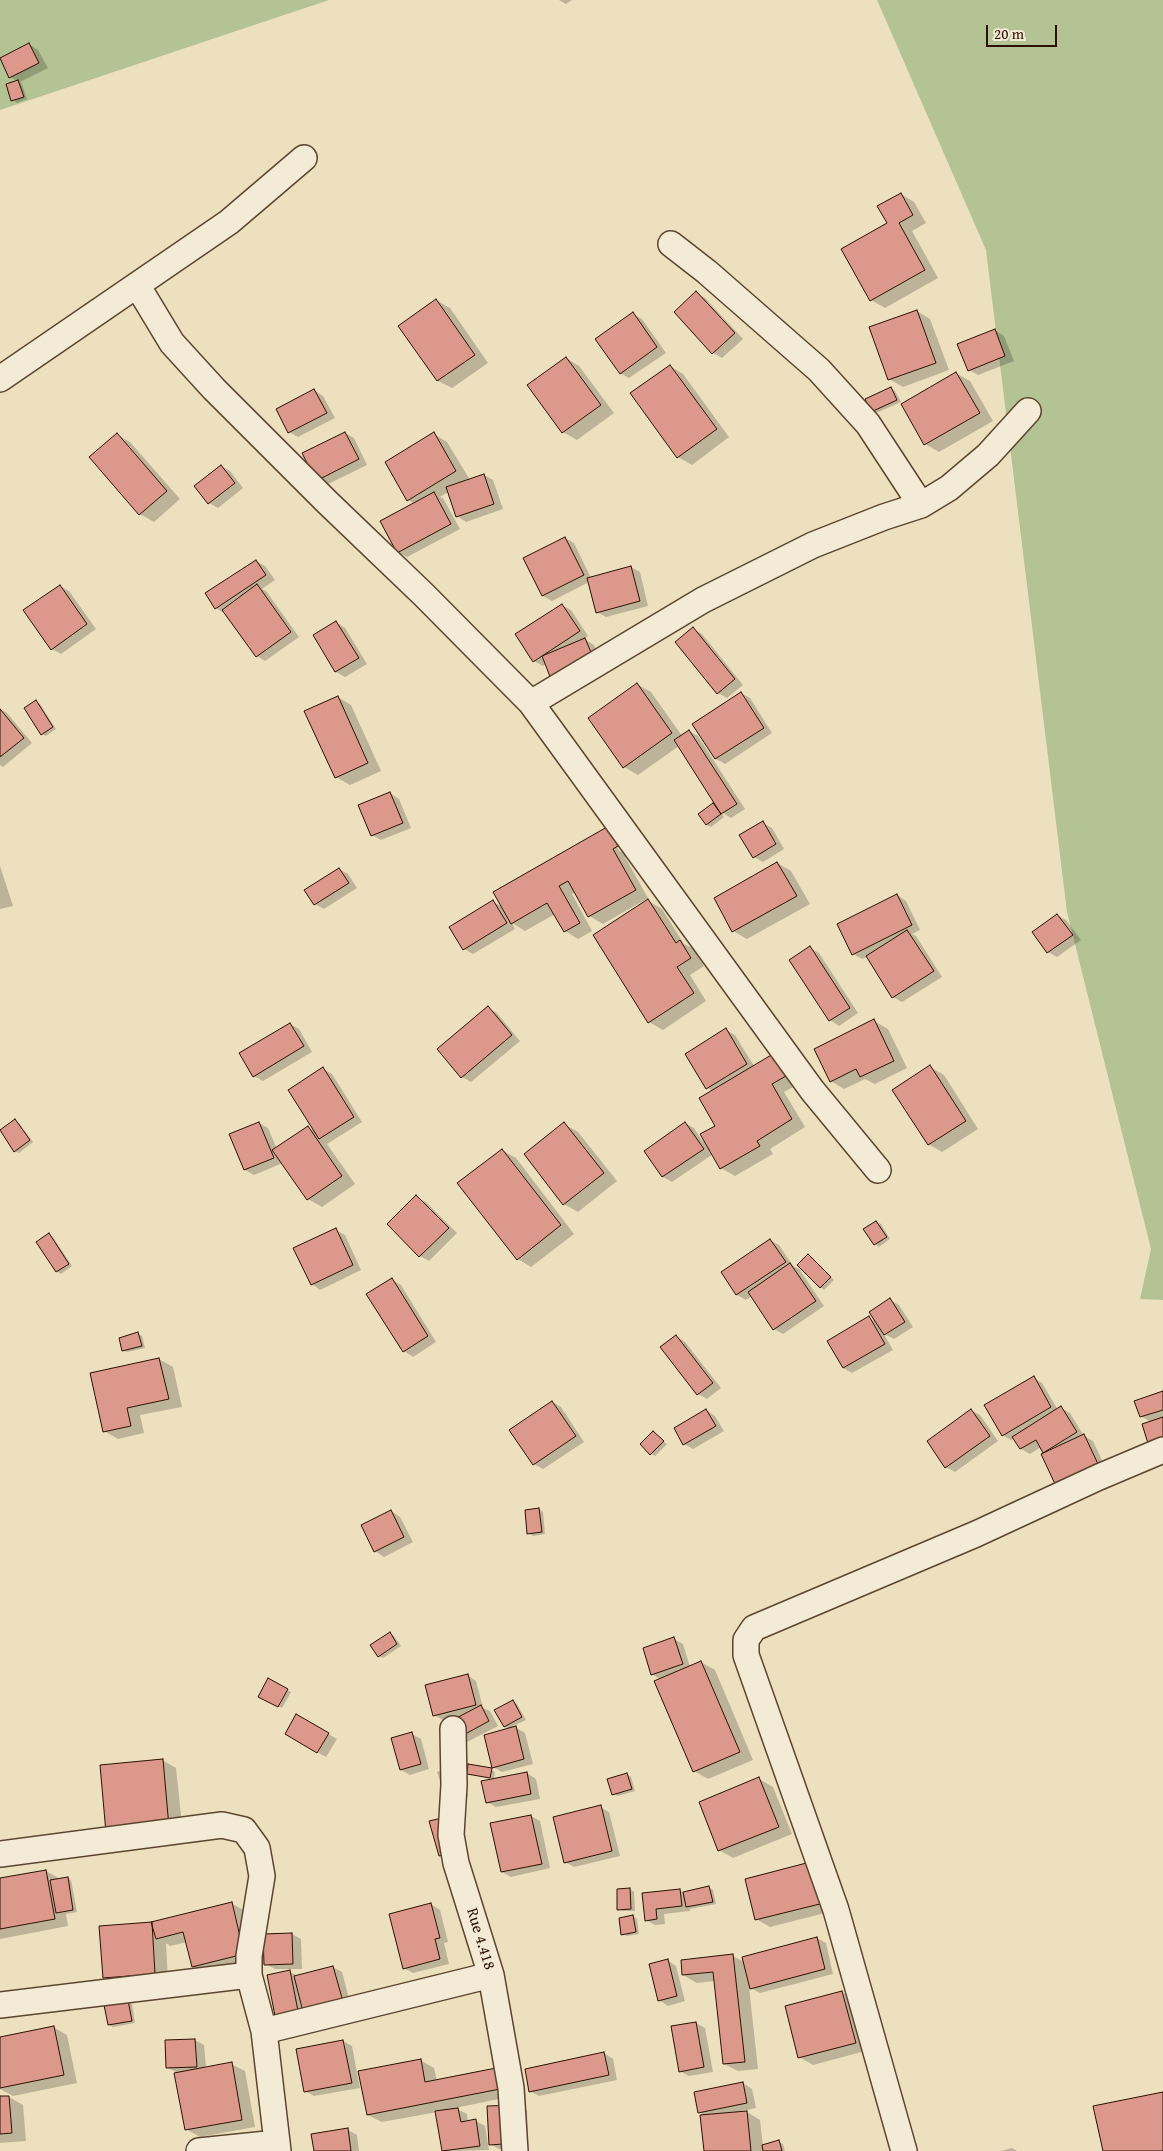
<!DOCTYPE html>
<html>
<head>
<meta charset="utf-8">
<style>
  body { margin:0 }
  #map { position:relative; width:1163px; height:2151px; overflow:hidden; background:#ede0be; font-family:"Gentium Book Plus",serif }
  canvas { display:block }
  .scale { position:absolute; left:986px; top:25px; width:71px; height:22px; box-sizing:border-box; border:2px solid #2b1101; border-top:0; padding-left:6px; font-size:15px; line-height:18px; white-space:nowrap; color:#2b1101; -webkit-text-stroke:4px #f3ebd5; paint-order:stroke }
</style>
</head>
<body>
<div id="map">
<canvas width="1163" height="2151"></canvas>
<div class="scale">20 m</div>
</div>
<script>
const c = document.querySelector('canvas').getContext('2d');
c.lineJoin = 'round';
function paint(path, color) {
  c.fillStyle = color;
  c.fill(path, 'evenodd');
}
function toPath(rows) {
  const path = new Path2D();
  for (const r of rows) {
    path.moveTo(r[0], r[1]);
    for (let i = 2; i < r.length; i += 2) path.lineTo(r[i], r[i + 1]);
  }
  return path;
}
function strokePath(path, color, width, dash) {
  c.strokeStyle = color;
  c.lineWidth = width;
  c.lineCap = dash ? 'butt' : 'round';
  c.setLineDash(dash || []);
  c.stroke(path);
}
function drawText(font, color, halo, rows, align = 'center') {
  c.font = font + ' "Gentium Book Plus",serif';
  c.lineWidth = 4.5;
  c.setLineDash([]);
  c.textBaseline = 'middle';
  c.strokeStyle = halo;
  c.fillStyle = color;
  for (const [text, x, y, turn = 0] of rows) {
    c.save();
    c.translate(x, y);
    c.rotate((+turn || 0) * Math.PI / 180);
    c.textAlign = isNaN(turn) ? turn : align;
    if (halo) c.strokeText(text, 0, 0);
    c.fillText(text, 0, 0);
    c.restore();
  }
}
const green = toPath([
  [0,0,329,0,0,110],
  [877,0,1163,0,1163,1300,1140,1299,1151,1249,1067,912,986,250]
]);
const shadow = toPath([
  [559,0,572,0,566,4],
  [29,44,38,50,48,68,20,82,22,84,27,99,17,103,13,100,18,81,10,77],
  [901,194,914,202,926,223,912,231,938,278,885,308,871,300,843,250,889,224],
  [696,293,705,298,743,339,722,358,713,353,676,312],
  [436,300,450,308,488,363,452,388,438,381,400,326],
  [917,311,930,319,949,370,903,387,889,379],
  [633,314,642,319,666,353,629,378,620,373],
  [995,330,1004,336,1014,361,978,375,969,370],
  [566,358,579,366,614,413,577,440,563,432,529,385],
  [670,366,683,374,729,437,692,465,678,457,632,394],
  [956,373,970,381,993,421,939,452,925,444],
  [891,388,895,391,901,402,876,413,872,411],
  [314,390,323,396,335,418,298,437,289,432],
  [345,433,354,438,367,465,326,485,317,480],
  [434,434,447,442,470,480,484,475,493,480,503,509,466,522,457,516,448,492,440,497,443,498,460,529,407,557,398,552,415,504,408,500],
  [117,435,130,442,180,499,154,522,140,514],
  [221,466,230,471,243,488,218,508,209,503],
  [565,538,574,543,591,578,631,567,640,572,648,606,606,617,597,612,589,582,552,601,543,596,525,558],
  [256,561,265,566,275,580,262,589,266,591,299,637,265,661,257,656,224,613,216,608],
  [60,586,69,591,96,629,61,654,52,649],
  [562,605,571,610,588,636,584,639,594,645,606,674,564,692,546,664,543,666,534,661],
  [336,622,345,628,367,664,345,677,336,672,315,635],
  [693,629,702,634,743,685,727,698,718,693],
  [637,684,651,692,682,736,689,731,698,736,745,809,731,818,721,812,724,817,711,827,707,825,700,814,713,805,719,808,679,746,638,775,624,767],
  [741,693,750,698,772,733,725,764,716,759,694,724],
  [338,697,351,705,381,771,350,785,336,777],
  [36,702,40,704,56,729,46,736,42,734],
  [0,709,7,713,32,743,3,767,0,765],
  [390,793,399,799,411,828,381,840,372,835],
  [763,823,772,828,784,849,763,862,754,857],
  [607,829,630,854,625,857,648,898,603,924,589,916,576,892,572,894,592,931,578,939,565,931,555,914,525,931,512,923,515,929,473,954,464,949,493,902,503,907],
  [612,839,615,839,622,851,620,852],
  [777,863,791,871,810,904,747,939,733,931],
  [0,866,13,906,0,909],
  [339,869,348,874,357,888,324,909,315,904],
  [897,895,906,901,920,930,912,934,916,936,942,977,902,1002,893,997,868,957,862,959,853,954],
  [647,900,662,909,684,944,694,949,704,966,690,975,706,1001,663,1030,649,1022],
  [1057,915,1066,920,1081,940,1057,957,1048,952],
  [810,948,819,953,858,1013,839,1026,830,1020,791,961],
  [488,1008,497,1013,520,1041,471,1082,462,1077,439,1049],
  [874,1021,888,1029,907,1068,875,1084,865,1079,844,1089,831,1081],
  [290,1024,299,1029,312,1052,263,1081,254,1076],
  [726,1030,735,1035,754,1066,773,1055,799,1084,784,1092,805,1127,770,1149,773,1154,735,1176,721,1168,713,1154,672,1182,663,1177,646,1151,685,1123,694,1128,703,1142,716,1126,713,1091,707,1088],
  [930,1067,944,1075,978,1129,942,1152,928,1144],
  [323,1069,332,1074,362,1122,327,1144,355,1184,322,1207,308,1199,283,1163,254,1175,245,1170,231,1135,259,1123,268,1128,277,1149,308,1127,317,1133],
  [15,1121,19,1123,33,1142,19,1153,15,1151,1,1131],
  [564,1124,578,1132,617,1181,578,1212,564,1204],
  [502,1150,516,1158,574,1234,531,1267,518,1259],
  [417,1197,426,1202,457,1233,429,1261,420,1256],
  [877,1222,881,1224,890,1239,879,1247,875,1244],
  [336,1230,345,1235,361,1270,320,1290,312,1284],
  [49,1235,53,1237,72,1266,61,1274,56,1271],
  [770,1240,779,1245,793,1266,799,1269,824,1306,783,1334,774,1329,752,1296,746,1300,737,1295,723,1272],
  [812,1258,834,1280,824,1290,820,1287],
  [392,1280,401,1285,436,1342,413,1357,404,1351,368,1295],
  [890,1300,899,1305,913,1327,894,1339,884,1334,893,1350,852,1373,843,1368,869,1318,878,1323],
  [138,1334,142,1336,145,1348,127,1352,123,1350],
  [676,1336,685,1342,721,1388,707,1399,698,1394],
  [159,1359,173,1367,182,1407,140,1415,144,1433,118,1439,104,1431],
  [1034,1378,1042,1383,1058,1410,1061,1408,1070,1413,1084,1436,1093,1441,1113,1484,1045,1454,1041,1447,1030,1454,1021,1449,1015,1438,1011,1440,1002,1435],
  [1163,1393,1163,1454,1151,1422,1141,1416],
  [552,1402,561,1407,584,1442,543,1469,534,1464,511,1430],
  [706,1410,715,1416,724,1431,693,1449,684,1444],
  [971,1410,980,1415,998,1441,955,1472,946,1467],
  [653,1432,667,1444,655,1456,651,1454],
  [539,1509,543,1512,545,1534,533,1536,529,1533],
  [391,1511,400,1517,413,1542,384,1557,375,1551,362,1526],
  [390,1633,394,1636,401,1646,383,1658,379,1656],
  [674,1639,683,1644,690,1667,701,1662,715,1670,753,1760,708,1779,694,1771,661,1680,652,1674],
  [467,1675,476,1681,483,1708,490,1711,498,1726,467,1742,458,1737,460,1716,443,1720,434,1715],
  [269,1680,291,1692,282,1708,260,1696],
  [513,1701,517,1704,526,1720,513,1726,525,1733,533,1764,502,1772,493,1767,510,1729,505,1727,496,1711],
  [297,1716,337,1739,326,1757,286,1734],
  [412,1734,421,1739,429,1769,410,1775,401,1770],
  [162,1760,176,1768,183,1834,121,1840],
  [455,1766,459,1769,468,1796,451,1802,447,1800,437,1772],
  [491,1769,495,1772,494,1779,468,1774],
  [527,1773,536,1779,540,1799,496,1807,487,1802],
  [627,1774,631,1777,635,1791,618,1796,614,1794],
  [759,1779,773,1787,792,1834,733,1858,719,1850],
  [600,1807,609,1812,620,1856,574,1867,565,1862],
  [531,1816,540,1821,550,1868,511,1877,502,1872],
  [46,1871,60,1879,67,1878,71,1880,77,1912,66,1914,68,1926,0,1939,0,1880],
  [746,1880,841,1909,770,1927,756,1919],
  [709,1887,713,1890,716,1904,690,1909,690,1911,664,1914,665,1924,655,1925,646,1920,644,1894,680,1890,684,1893],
  [630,1889,634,1892,635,1911,623,1911,619,1909],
  [231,1903,245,1911,258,1962,207,1974,193,1966,187,1942,170,1946,166,1943,168,1981,118,1985,104,1977,152,1923],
  [431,1904,440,1910,448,1942,444,1943,449,1964,413,1973,404,1968],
  [633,1916,637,1919,639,1934,627,1936,623,1934],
  [292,1934,301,1939,302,1969,275,1969,266,1964],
  [817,1938,826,1943,833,1974,760,1993,749,1987,758,2069,738,2071,724,2064,715,1981,697,1983,683,1975,733,1956,744,1962],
  [667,1960,676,1966,685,2001,668,2006,659,2000],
  [333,1967,342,1972,352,2010,286,2025,290,1972,298,1976],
  [842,1992,856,2000,869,2050,813,2065,799,2057],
  [128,2002,132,2004,135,2023,113,2027,109,2025],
  [696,2023,705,2028,713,2072,689,2076,680,2071],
  [53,2027,67,2035,77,2083,13,2096,0,2089,0,2038],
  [195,2040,204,2045,206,2068,231,2064,245,2071,255,2127,200,2137,186,2129,178,2073,168,2068,167,2041],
  [343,2041,352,2046,360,2088,314,2096,305,2091],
  [604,2053,613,2059,617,2080,539,2096,530,2091],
  [420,2060,434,2068,437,2081,496,2069,513,2096,455,2108,467,2114,468,2122,476,2121,485,2126,489,2150,443,2151,437,2112,382,2122,368,2115],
  [743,2083,752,2089,756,2108,737,2112,737,2113,747,2112,760,2120,763,2146,779,2142,783,2144,785,2151,705,2151,706,2116,699,2112],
  [9,2097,23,2105,26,2141,0,2143,0,2098],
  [518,2106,527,2111,528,2148,499,2149,490,2144],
  [497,2143,526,2144,497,2145],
  [348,2130,357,2135,359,2151,315,2151],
  [1012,2148,1017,2151,1001,2151]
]);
const building = toPath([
  [29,43,39,63,9,78,0,58,29,43],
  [18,80,24,97,11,101,6,84,18,80],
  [901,193,913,215,899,223,925,270,870,301,841,249,887,223,877,206,901,193],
  [696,291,735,333,712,354,674,312,696,291],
  [436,299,475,355,437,381,398,326,436,299],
  [917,310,936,363,888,380,869,327,917,310],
  [633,312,657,347,620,374,595,339,633,312],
  [995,329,1005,356,968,371,957,344,995,329],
  [566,357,601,405,562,433,527,385,566,357],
  [670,365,717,429,677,458,630,393,670,365],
  [956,372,980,413,924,445,901,404,956,372],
  [891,387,897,400,871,412,865,399,891,387],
  [314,389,327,413,288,433,276,409,314,389],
  [345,432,359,459,316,481,302,453,345,432],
  [434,432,456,471,407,501,385,462,434,432],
  [117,433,167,491,139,515,89,457,117,433],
  [221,465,235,483,208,504,194,486,221,465],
  [484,474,494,504,456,517,446,487,484,474],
  [434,492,451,524,397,553,380,521,434,492],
  [565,537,584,575,542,596,523,558,565,537],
  [256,560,266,575,215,609,205,593,256,560],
  [631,566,640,601,596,613,587,578,631,566],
  [257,584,291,632,256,657,222,610,257,584],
  [60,585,87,624,51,650,23,610,60,585],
  [562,604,580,631,533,662,515,634,562,604],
  [336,621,359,658,335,672,313,635,336,621],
  [693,627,735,679,717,694,675,642,693,627],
  [585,638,598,669,554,687,542,656,585,638],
  [637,683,672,733,623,768,588,718,637,683],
  [741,692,764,728,715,759,692,724,741,692],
  [338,696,368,763,335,778,304,711,338,696],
  [36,700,53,727,41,735,24,708,36,700],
  [0,709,24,738,0,757,0,709],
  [689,730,737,804,721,814,674,740,689,730],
  [390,792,403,823,371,836,358,805,390,792],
  [713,803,721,814,706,825,698,814,713,803],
  [763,821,776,844,753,858,739,835,763,821],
  [607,827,618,846,613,849,636,890,588,917,568,881,559,886,580,923,564,932,547,903,511,924,493,892,607,827],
  [777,862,797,896,732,932,714,898,777,862],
  [339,868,349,883,314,905,304,890,339,868],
  [897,894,912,925,852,955,837,924,897,894],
  [648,899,676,943,680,940,691,958,677,967,694,993,648,1023,593,935,648,899],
  [493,900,507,923,463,950,449,927,493,900],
  [1057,914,1073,935,1047,953,1032,932,1057,914],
  [907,930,934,971,892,998,866,956,907,930],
  [810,946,850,1008,829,1021,789,960,810,946],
  [488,1006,512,1035,461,1078,437,1049,488,1006],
  [874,1019,894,1061,860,1077,856,1069,830,1082,814,1049,874,1019],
  [290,1023,304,1046,253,1077,239,1053,290,1023],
  [726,1028,747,1064,706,1089,685,1054,726,1028],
  [773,1054,786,1076,772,1084,792,1119,757,1141,760,1146,720,1169,700,1134,715,1126,699,1098,773,1054],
  [930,1065,966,1121,928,1145,892,1090,930,1065],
  [323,1067,354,1117,319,1139,288,1090,323,1067],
  [15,1119,30,1140,14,1152,0,1130,15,1119],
  [259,1122,274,1158,244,1170,229,1134,259,1122],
  [564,1122,604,1173,563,1205,524,1154,564,1122],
  [685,1122,704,1149,662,1177,644,1151,685,1122],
  [308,1126,342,1176,307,1200,272,1150,308,1126],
  [502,1149,561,1225,517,1260,457,1183,502,1149],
  [416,1195,449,1228,419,1257,387,1224,416,1195],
  [876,1221,887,1237,874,1245,863,1229,876,1221],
  [336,1228,353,1265,311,1285,293,1248,336,1228],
  [49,1233,69,1264,56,1272,36,1242,49,1233],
  [770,1239,786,1262,736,1295,721,1272,770,1239],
  [808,1254,831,1277,820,1288,797,1265,808,1254],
  [790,1263,816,1301,773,1330,748,1292,790,1263],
  [392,1278,428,1336,403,1352,366,1294,392,1278],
  [890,1298,905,1322,884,1335,869,1312,890,1298],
  [869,1316,885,1344,843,1368,827,1341,869,1316],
  [138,1332,142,1346,122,1351,119,1338,138,1332],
  [676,1335,713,1383,697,1395,660,1347,676,1335],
  [159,1358,169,1399,127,1408,131,1426,103,1432,90,1373,159,1358],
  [1034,1376,1051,1407,1002,1436,984,1405,1034,1376],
  [1163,1391,1163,1410,1140,1417,1134,1401,1163,1391],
  [552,1401,576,1436,533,1465,509,1430,552,1401],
  [1061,1406,1077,1432,1043,1453,1036,1440,1020,1449,1012,1437,1061,1406],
  [706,1409,716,1426,683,1445,674,1428,706,1409],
  [971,1409,990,1436,945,1468,927,1441,971,1409],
  [1163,1417,1163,1446,1150,1450,1142,1424,1163,1417],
  [653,1431,664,1441,650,1455,640,1444,653,1431],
  [1084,1434,1105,1479,1055,1484,1041,1454,1084,1434],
  [539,1508,542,1532,527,1534,525,1510,539,1508],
  [391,1510,404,1537,374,1552,361,1525,391,1510],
  [390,1632,397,1644,378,1657,370,1645,390,1632],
  [674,1637,683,1664,651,1675,643,1648,674,1637],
  [701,1661,740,1752,693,1772,654,1681,701,1661],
  [468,1674,476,1705,433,1716,425,1685,468,1674],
  [268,1678,288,1689,278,1707,258,1697,268,1678],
  [513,1700,522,1717,504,1727,494,1710,513,1700],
  [481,1705,489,1721,458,1738,449,1722,481,1705],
  [296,1714,329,1733,317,1753,285,1734,296,1714],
  [516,1726,524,1759,492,1768,484,1735,516,1726],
  [412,1732,421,1764,400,1770,391,1738,412,1732],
  [163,1759,169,1827,106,1833,100,1765,163,1759],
  [468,1764,492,1768,490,1778,467,1774,468,1764],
  [527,1772,531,1794,486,1803,481,1781,527,1772],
  [627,1773,632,1789,612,1795,607,1779,627,1773],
  [759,1777,779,1827,718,1851,699,1802,759,1777],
  [601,1805,612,1851,564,1863,553,1817,601,1805],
  [531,1815,542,1864,501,1872,490,1823,531,1815],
  [442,1818,452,1853,439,1856,429,1821,442,1818],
  [818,1860,828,1902,755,1920,745,1879,818,1860],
  [46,1870,55,1919,0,1929,0,1878,46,1870],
  [68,1877,73,1910,56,1913,50,1880,68,1877],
  [709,1886,713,1902,686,1907,683,1892,709,1886],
  [630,1888,631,1909,617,1910,617,1889,630,1888],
  [680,1889,682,1906,656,1909,657,1919,645,1921,642,1893,680,1889],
  [232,1902,244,1954,192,1967,183,1932,156,1939,151,1922,232,1902],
  [431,1903,440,1938,435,1939,440,1959,403,1969,389,1914,431,1903],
  [633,1915,636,1932,621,1935,619,1918,633,1915],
  [152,1922,155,1974,103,1978,99,1926,152,1922],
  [292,1933,293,1964,264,1965,263,1934,292,1933],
  [817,1937,825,1969,750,1989,742,1957,817,1937],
  [733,1954,745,2062,723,2064,713,1972,682,1975,681,1960,733,1954],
  [668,1959,677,1996,658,2001,649,1964,668,1959],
  [333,1966,344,2005,304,2016,294,1976,333,1966],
  [290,1970,299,2016,276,2021,267,1975,290,1970],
  [842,1991,856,2043,798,2058,785,2006,842,1991],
  [128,2000,132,2021,108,2025,104,2005,128,2000],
  [696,2022,704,2067,679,2072,671,2026,696,2022],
  [54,2026,64,2075,0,2088,0,2037,54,2026],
  [195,2039,197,2067,166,2068,165,2040,195,2039],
  [343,2040,352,2083,304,2092,296,2049,343,2040],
  [604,2052,609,2075,529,2092,525,2069,604,2052],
  [421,2059,425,2082,496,2068,500,2089,367,2115,358,2071,421,2059],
  [232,2062,242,2120,185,2130,174,2073,232,2062],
  [743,2082,747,2103,698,2113,694,2092,743,2082],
  [1163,2092,1163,2151,1103,2151,1093,2106,1163,2092],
  [0,2096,9,2096,12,2133,0,2134,0,2096],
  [518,2105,519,2143,489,2145,487,2106,518,2105],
  [458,2108,461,2122,476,2119,480,2146,442,2151,435,2111,458,2108],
  [747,2111,751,2151,704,2151,700,2115,747,2111],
  [348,2128,351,2151,314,2151,311,2134,348,2128],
  [779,2140,782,2151,763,2151,762,2145,779,2140]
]);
const street = toPath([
  [671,244,707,272,819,370,868,424,921,505],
  [137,285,172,343,214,389,327,502,424,595,531,703,812,1090,878,1170],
  [0,379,229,222,304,158],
  [531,703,703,600,813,545,884,517,921,505,949,488,988,455,1028,411],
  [453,1729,454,1785,451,1835,456,1863,491,1975,511,2088,515,2151],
  [0,1854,222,1825,244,1830,257,1848,262,1876,249,1956,249,1975,264,2031,278,2151],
  [0,2005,249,1975],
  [264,2031,491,1975],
  [199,2151,277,2143],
  [904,2151,836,1910,746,1655,746,1640,754,1628,976,1534,1099,1477,1163,1450]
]);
const streetNames = [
  ["Rue 4.418",480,1939,73]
];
paint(green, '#b4c394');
paint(shadow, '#0003');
paint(building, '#db988b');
strokePath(building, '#2b1101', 1);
strokePath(street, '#5c4530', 28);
strokePath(street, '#f3ebd5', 25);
drawText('16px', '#2b1101', '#f3ebd5', streetNames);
</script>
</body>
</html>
